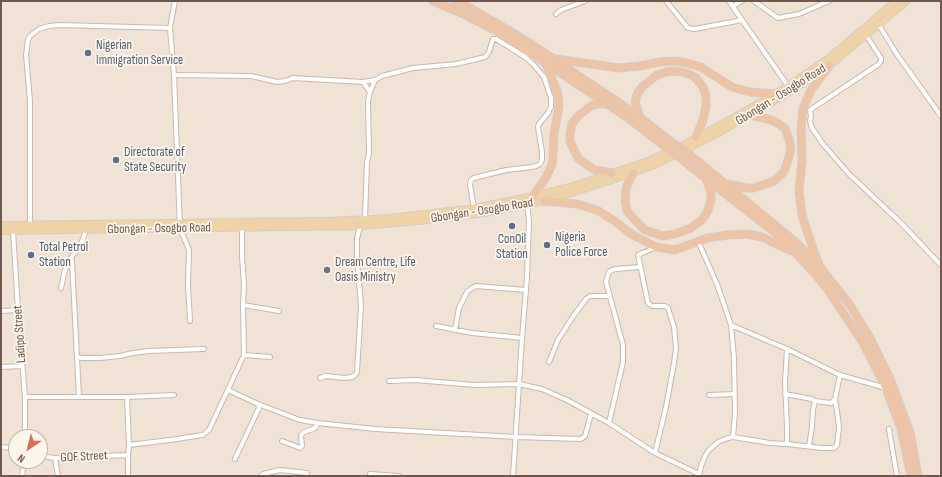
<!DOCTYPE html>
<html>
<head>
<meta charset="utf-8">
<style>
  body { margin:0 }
  #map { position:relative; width:942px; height:477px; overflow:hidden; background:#f9f1e5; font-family:"Sofia Sans Condensed",sans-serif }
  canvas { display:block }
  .frame { position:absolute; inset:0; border:2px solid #6f594e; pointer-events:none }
  .north { position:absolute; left:8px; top:429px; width:40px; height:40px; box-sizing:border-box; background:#fcf5eb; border:1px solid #c4b7ac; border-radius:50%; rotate:215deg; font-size:11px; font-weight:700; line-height:16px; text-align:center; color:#6f594e }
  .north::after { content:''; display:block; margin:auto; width:14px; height:18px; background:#d3745a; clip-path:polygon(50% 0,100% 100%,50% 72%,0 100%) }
</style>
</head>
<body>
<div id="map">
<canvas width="942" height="477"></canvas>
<div class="frame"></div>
<div class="north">N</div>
</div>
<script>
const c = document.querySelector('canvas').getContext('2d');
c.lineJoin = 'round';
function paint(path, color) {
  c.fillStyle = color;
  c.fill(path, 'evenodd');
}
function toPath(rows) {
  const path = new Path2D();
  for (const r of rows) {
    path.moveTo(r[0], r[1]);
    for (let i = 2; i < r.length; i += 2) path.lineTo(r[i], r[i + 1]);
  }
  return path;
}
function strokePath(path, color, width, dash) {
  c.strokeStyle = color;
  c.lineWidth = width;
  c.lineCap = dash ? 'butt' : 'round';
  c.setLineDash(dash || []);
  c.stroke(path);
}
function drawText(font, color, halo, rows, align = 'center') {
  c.font = font + ' "Sofia Sans Condensed",sans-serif';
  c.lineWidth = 3.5;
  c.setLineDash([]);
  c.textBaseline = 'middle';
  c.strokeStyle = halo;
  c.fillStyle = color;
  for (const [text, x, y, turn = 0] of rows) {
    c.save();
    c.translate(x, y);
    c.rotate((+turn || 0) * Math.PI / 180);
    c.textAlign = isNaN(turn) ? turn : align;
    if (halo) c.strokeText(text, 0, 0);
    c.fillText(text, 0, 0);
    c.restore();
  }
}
const residential = toPath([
  [1,1,941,1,941,476,1,476],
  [16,437,40,437,40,461,16,461]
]);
const minor = toPath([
  [175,1,170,28,174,75,180,228,189,250,188,285,190,321],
  [666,1,688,28,695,29,742,20],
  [729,1,742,20,788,86],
  [754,1,778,18,799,14,829,1],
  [733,6,742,1],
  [556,14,561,10,585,1],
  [879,25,896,53,941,116],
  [866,35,881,58,881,61,879,64,810,110,811,116,810,121,812,128,823,144,849,174,901,223,941,265],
  [174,75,251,76,277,82,285,81,293,78,363,82,375,80,382,76,413,68,456,64,485,57,489,52,493,39,496,39,525,57,534,65,544,77,551,98,551,107,548,113,539,124,538,127,542,152,542,160,540,164,536,166,532,167,506,170,474,178,471,180,470,185,474,208],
  [363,82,370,92],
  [365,219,367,162,369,153,368,101,370,92,375,80],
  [30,224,30,101,26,55,28,40,30,36,39,29,49,26,60,25,170,28],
  [13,231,18,310,25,397,25,437],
  [698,241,717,284,731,325,734,358,735,413,733,437],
  [71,258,72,261,79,397],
  [61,288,64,274,67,264,73,255,81,244,86,230],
  [243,305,279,311],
  [1,311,18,310],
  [731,325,787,349,840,375,886,388],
  [436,326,472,333,522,338],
  [455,330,459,308,467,292,472,288,476,286,526,290],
  [244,355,270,357],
  [77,357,82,358,100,358,120,356,133,353,149,351,204,349],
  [549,362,558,340,572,318,586,299,590,296,610,296],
  [1,367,22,366],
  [320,378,326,376,344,378,352,377,355,375,357,372,361,306,357,258,357,239,360,226],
  [389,381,415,380,475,385,519,384,542,389,567,400,609,423,655,453,699,474],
  [228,390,258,404,259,408,235,459],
  [785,394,812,399,815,401,831,403,835,399,840,375],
  [709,395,735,394],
  [25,397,127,397,174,395],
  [127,397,129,445,128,455,128,476],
  [258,404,300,420,318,423],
  [609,423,623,362,623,345,606,282,608,275,609,272,612,270,616,269,640,267],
  [889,429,897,476],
  [282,441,300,448,302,446,301,435,304,432,315,428,318,423,375,429,516,437,581,439,585,436,591,414],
  [787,444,787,426,785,382,787,349],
  [129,445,170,440,203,435,209,430,244,355,243,305,244,284,242,257,242,227],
  [809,446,812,427,813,410,815,401],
  [1,447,16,449],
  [655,453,666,407,674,363,676,348,674,327,668,308,665,306,652,306,648,303,638,255,656,247],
  [40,456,55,458,128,455],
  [55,458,58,476],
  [370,474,399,476],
  [22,476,24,461],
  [261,476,263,474,280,470,307,473],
  [513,476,522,338,527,277,529,221,527,204],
  [699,476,701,466,705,456,709,450,718,442,728,438,733,437,770,443,787,444,822,448,834,448,837,445,839,427,838,418,835,399]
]);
const primary = toPath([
  [1,225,326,221,391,218,474,208,533,196,570,187,648,161,683,145,740,114,788,86,829,58,896,1],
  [1,231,360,226,420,221,485,213,544,201,584,189,633,173,657,164,711,137,790,92,829,66,907,1]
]);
const trunk = toPath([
  [433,1,463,14,502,34,628,118,664,146],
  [454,1,465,5,528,42,636,114,670,141],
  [556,59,619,68,639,66,660,62,675,61,687,63,701,67,732,87,750,92,776,94],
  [605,104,597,104,591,106,578,116,572,124,570,133,570,142,578,158,587,165,595,170,612,173],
  [640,117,635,102,637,94,643,86,657,75,666,72,674,71,683,72,691,75,696,78,702,86,705,92,706,98,706,106,703,120,696,137],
  [689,154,799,245,820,267,850,305,870,338,891,381,910,432,918,476],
  [681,159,783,239,816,275,828,290,862,341,886,388,901,429,911,476],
  [633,173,626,188,625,199,627,211,634,219,645,230,663,236,675,234,691,228,703,219,708,210,711,200,711,192,706,179],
  [727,184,747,188,754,188,763,185,774,181,784,172,788,160,791,150,789,139,785,129,779,124,772,120,750,115],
  [533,196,545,179,552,165,553,155,554,133,558,112,559,104,558,94,546,64],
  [544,201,577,204,597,210,616,222,631,234,656,247,675,250,707,238,728,235,747,234,762,237,791,251],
  [819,265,808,234,802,215,799,191,802,161,801,128,803,108,811,90,829,66]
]);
const trunkBridge = toPath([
  [670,141,689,154],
  [664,146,681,159]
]);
const markers = [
  [88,53,4,"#5c6f8a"],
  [116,160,4,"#5c6f8a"],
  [512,226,4,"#5c6f8a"],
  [547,245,4,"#5c6f8a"],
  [31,255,4,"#5c6f8a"],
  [327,270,4,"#6b7280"]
];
const serviceNames = [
  ["Nigerian",96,46],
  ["Immigration Service",96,61],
  ["Directorate of",124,153],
  ["State Security",124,168],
  ["Nigeria",555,238],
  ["Police Force",555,253],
  ["ConOil",512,240,"center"],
  ["Station",512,255,"center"],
  ["Total Petrol",39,248],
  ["Station",39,263]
];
const streetNames = [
  ["Gbongan - Osogbo Road",781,95,-32],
  ["Gbongan - Osogbo Road",482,211,-9],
  ["Gbongan - Osogbo Road",159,229,-1],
  ["Ladipo Street",20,334,-94],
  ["GOF Street",84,457,-3]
];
const worshipNames = [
  ["Dream Centre, Life",335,263],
  ["Oasis Ministry",335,278]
];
paint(residential, '#f0e3d5');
strokePath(minor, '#c9b9ad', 6);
strokePath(primary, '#d4cdca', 8);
strokePath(trunk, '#d4cdca', 9);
strokePath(minor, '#fff', 4);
strokePath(primary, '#efd3a6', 6);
strokePath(trunk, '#edc4a5', 7);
strokePath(trunkBridge, '#d4cdca', 9, []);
strokePath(trunkBridge, '#edc4a5', 7);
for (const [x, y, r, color] of markers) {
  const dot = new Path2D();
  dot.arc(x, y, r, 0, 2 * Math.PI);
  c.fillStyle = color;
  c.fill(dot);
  strokePath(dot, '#fcf5eb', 1.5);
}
drawText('13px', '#4e5e75', '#fcf5eb', serviceNames, 'left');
drawText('13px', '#6f594e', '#fcf5eb', streetNames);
drawText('13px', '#5b616d', '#fcf5eb', worshipNames, 'left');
</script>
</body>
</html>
